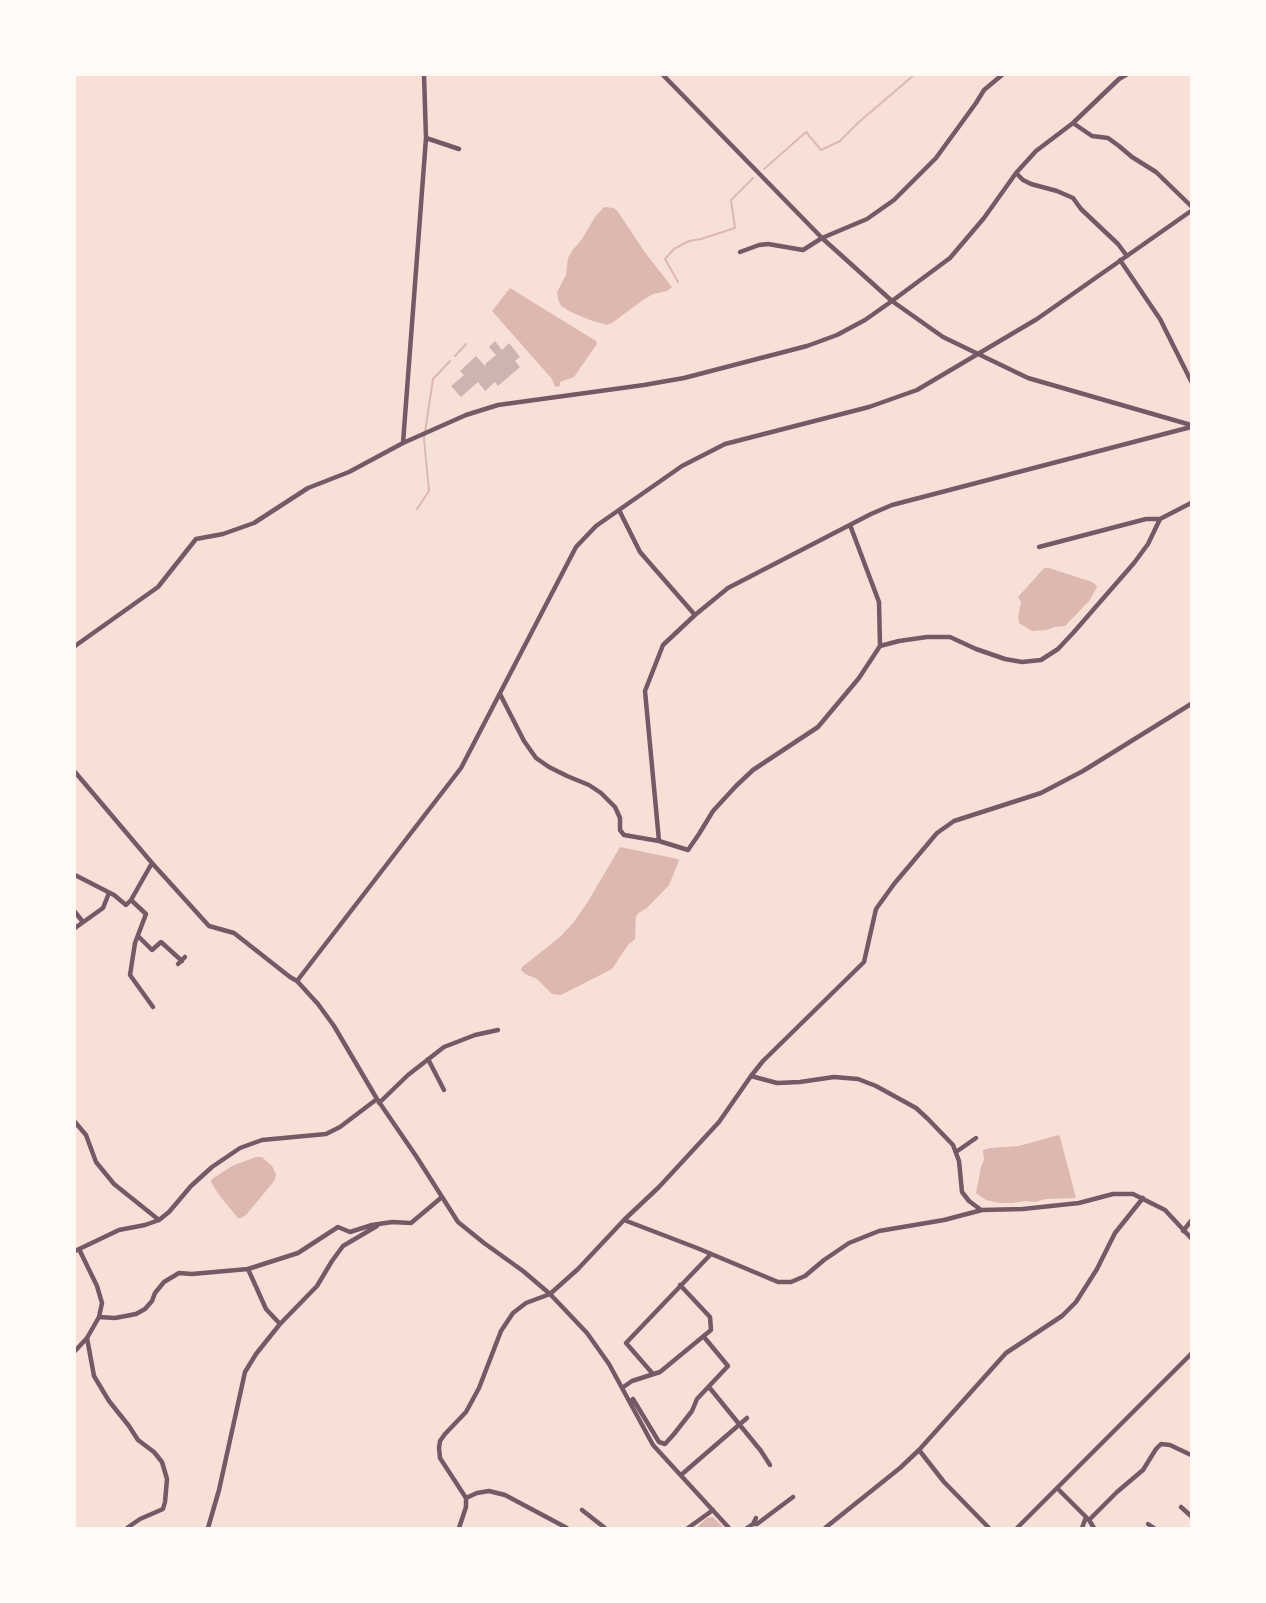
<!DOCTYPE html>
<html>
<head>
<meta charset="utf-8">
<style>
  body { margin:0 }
  #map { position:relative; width:1266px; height:1603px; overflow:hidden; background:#f7e1d7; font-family:Jost,sans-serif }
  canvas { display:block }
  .frame { position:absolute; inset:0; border:76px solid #fffaf5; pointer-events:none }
</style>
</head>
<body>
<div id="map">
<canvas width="1266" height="1603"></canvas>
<div class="frame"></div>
</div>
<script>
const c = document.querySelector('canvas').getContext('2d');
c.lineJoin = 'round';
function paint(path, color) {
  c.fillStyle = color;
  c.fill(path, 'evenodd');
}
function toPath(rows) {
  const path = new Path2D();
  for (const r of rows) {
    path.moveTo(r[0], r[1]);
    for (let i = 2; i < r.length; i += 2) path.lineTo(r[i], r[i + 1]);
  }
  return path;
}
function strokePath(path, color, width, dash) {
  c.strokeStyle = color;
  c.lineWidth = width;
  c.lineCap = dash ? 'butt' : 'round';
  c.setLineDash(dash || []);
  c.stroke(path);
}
const water = toPath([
  [604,207,614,208,618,212,644,251,672,287,667,291,653,294,643,300,612,323,607,325,590,320,571,312,561,306,558,299,557,292,566,275,568,258,572,251,582,239,595,217],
  [510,288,596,341,597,344,574,377,560,382,560,386,555,387,552,379,492,311],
  [1044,568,1049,568,1092,582,1096,585,1097,587,1090,600,1065,626,1054,627,1047,630,1032,631,1019,623,1018,617,1021,602,1018,597],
  [620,847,678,859,679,861,669,885,647,908,640,912,636,916,635,939,628,945,612,969,561,995,552,994,537,979,525,974,521,970,522,967,560,937,573,923,587,903],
  [1058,1135,1060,1137,1076,1198,1046,1199,1035,1202,1026,1201,1012,1203,1000,1203,986,1200,976,1193,981,1167,984,1160,983,1150,990,1148,1019,1146],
  [256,1157,262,1157,272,1166,276,1174,275,1180,246,1215,241,1218,238,1218,219,1195,211,1182,212,1179,232,1166],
  [713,1517,724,1528,696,1528,707,1518]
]);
const stream = toPath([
  [764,169,806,132,821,150,840,141,859,122,914,75],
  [678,282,665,259,674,249,689,241,701,239,735,228,731,200,753,178],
  [455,356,466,344],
  [417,509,429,491,424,439,433,379,450,361]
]);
const building = toPath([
  [495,341,502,350,509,343,520,357,515,361,520,367,498,386,495,382,485,391,478,382,461,397,451,386,464,375,460,371,476,356,485,366,486,365,485,364,496,355,489,347]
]);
const minor = toPath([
  [663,75,822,238,892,301,943,337,1028,378,1191,425],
  [1073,123,1092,136,1108,138,1119,146,1132,157,1156,172,1191,206],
  [426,138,459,149],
  [1016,173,1023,180,1031,184,1057,191,1073,198,1081,209,1118,244,1127,256],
  [740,252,759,245,768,244,803,250,822,238,867,219,894,200,936,158,976,103,984,90,1002,75],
  [1120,260,1160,319,1191,381],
  [403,443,426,138,424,75],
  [619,510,640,552,695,615],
  [1039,547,1146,519,1160,519],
  [75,646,158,587,196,539,223,534,254,523,308,488,349,472,403,443,466,415,498,405,644,385,684,378,807,346,837,335,865,320,892,301,950,258,984,218,1016,173,1036,151,1073,123,1119,79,1126,75],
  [880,646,899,641,927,637,950,637,976,649,1005,659,1022,662,1041,660,1058,649,1073,633,1134,563,1148,544,1160,519,1191,503],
  [500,694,524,741,536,758,549,767,567,776,589,785,601,793,615,807,620,818,620,830,624,835,659,841,688,850,699,834,713,811,736,786,753,770,818,727,859,678,880,646,879,602,850,525],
  [75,772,152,863,209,926,234,933,290,977,297,981,318,1004,334,1026,377,1099,416,1156,458,1222,484,1243,523,1271,550,1294,587,1333,609,1364,653,1445,729,1528],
  [659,841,645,691,663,645,695,615,728,588,871,514,892,505,1191,427],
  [152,863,131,900,146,914,135,943,130,975,153,1007],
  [75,875,114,895,126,905,131,900],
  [75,912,83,922],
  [75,928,103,908,109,893],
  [138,936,152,950,161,942,182,961],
  [178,964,185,957],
  [297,981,461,768,576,547,596,526,682,466,725,444,869,407,917,390,1037,319,1191,211],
  [428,1059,444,1090],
  [751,1076,777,1083,800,1082,834,1077,858,1079,876,1086,916,1108,928,1119,953,1145,959,1161,962,1192,969,1201,981,1210],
  [379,1103,408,1075,444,1047,475,1035,498,1030],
  [75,1122,86,1135,96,1162,114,1184,159,1220],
  [956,1152,976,1138],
  [624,1220,697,1248,778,1282,791,1282,805,1276,824,1260,849,1243,879,1231,944,1220,982,1210,1023,1209,1079,1203,1113,1194,1133,1194,1165,1210,1191,1238],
  [1183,1231,1191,1221],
  [75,1251,119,1230,145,1225,159,1220,169,1212,191,1186,212,1167,240,1148,262,1140,326,1134,340,1127,377,1099],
  [248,1269,266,1309,280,1324],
  [99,1317,115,1318,136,1314,145,1309,152,1301,155,1293,164,1282,179,1273,192,1274,248,1269,298,1253,338,1227,350,1232,372,1225,392,1222,411,1223,442,1197],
  [87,1338,94,1376,109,1401,129,1426,138,1440,154,1452,162,1462,167,1479,165,1502,163,1509,140,1519,127,1528],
  [75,1351,87,1338,99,1317,102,1303,97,1286,79,1249],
  [653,1374,626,1343,711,1254],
  [709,1387,761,1451,770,1465],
  [622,1388,632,1381,660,1372,711,1330,710,1317,680,1285],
  [630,1402,633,1399,659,1442,665,1444,674,1434,692,1411,697,1399,728,1366,704,1337],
  [919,1450,944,1482,989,1528],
  [681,1475,747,1418],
  [1057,1488,1089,1520,1094,1528],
  [466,1498,477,1493,489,1491,505,1495,567,1528],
  [1181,1507,1191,1516],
  [582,1510,605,1528],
  [1089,1520,1117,1492,1143,1470,1156,1449,1161,1444,1170,1445,1191,1455],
  [753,1524,757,1524,793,1497],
  [1148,1524,1154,1528],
  [208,1528,219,1490,245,1372,256,1354,280,1324,317,1286,332,1261,343,1246,377,1226],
  [459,1528,466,1507,466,1498,440,1458,439,1448,440,1441,445,1434,466,1412,479,1388,501,1331,513,1313,526,1303,550,1294,578,1269,624,1220,659,1187,719,1122,751,1076,763,1061,864,962,876,909,894,884,937,833,954,821,1041,793,1083,771,1191,704],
  [688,1528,713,1510],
  [747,1528,753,1524,756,1518],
  [825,1528,900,1468,919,1450,1006,1353,1062,1316,1076,1302,1097,1269,1115,1233,1143,1198],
  [1017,1528,1191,1354],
  [1082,1528,1086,1517]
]);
paint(water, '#dcb8b0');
strokePath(stream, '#dcb8b0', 2);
paint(building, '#ccb4b1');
strokePath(minor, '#755966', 4.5);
</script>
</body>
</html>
